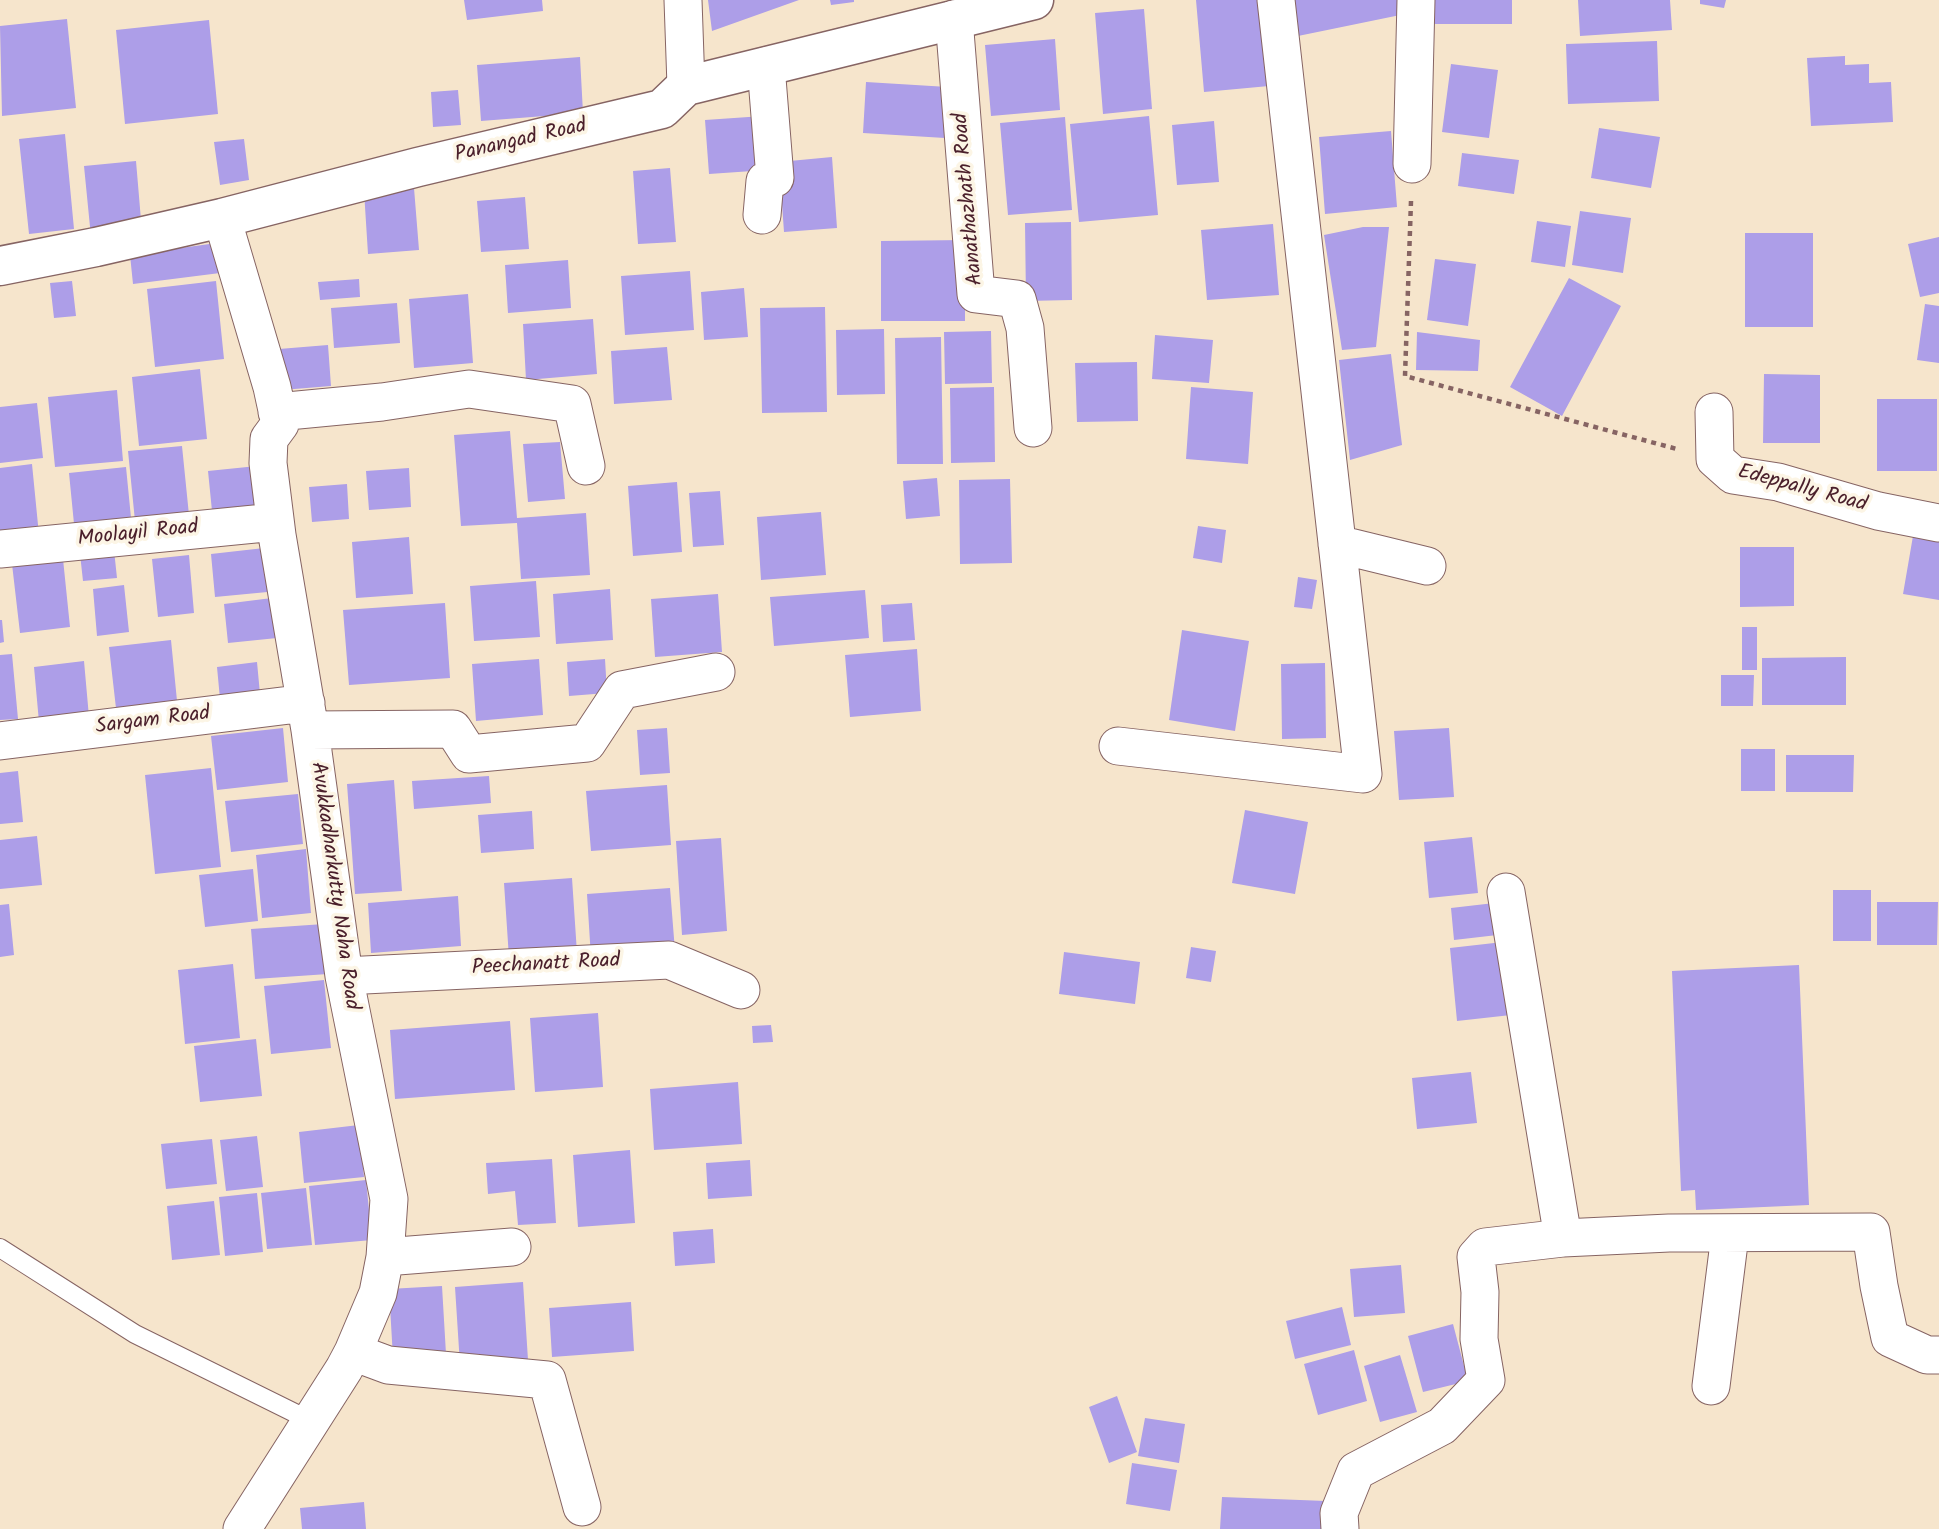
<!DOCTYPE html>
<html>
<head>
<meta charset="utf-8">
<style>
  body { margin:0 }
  canvas { display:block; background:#f6e5cc }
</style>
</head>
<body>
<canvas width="1939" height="1529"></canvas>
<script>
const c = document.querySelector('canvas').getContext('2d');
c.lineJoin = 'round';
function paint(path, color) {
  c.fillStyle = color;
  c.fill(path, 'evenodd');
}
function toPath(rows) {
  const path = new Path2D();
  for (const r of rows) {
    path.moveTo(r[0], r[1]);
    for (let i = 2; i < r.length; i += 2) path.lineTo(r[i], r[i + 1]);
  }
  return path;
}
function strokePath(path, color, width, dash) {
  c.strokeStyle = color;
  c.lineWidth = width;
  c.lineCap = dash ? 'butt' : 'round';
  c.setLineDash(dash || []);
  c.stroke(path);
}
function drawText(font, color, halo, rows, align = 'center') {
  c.font = font + ' Kalam,sans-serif';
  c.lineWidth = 7;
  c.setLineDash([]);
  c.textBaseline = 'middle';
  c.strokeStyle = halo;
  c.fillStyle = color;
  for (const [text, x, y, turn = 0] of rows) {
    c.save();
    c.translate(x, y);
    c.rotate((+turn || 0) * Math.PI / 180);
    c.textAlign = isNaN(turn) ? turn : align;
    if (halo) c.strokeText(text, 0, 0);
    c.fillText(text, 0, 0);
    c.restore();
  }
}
const building = toPath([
  [464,0,542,0,543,11,467,20],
  [708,0,799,0,712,31],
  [830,0,854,0,854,2,831,5],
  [1196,0,1262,0,1269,86,1204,92],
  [1295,0,1409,0,1410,13,1298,36],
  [1433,0,1512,0,1512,24,1433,24],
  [1578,0,1670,0,1672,30,1580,36],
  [1700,0,1726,0,1724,8,1700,4],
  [1144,9,1152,109,1103,114,1095,13],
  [67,19,76,108,2,116,0,26],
  [209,20,218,114,125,124,116,30],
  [1055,39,1060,110,991,116,985,45],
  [1657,41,1659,101,1568,104,1566,44],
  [1845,56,1845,65,1869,64,1869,83,1891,82,1893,122,1811,126,1807,58],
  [580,57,583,113,481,121,477,65],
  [1451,64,1498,70,1489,138,1442,132],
  [866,82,948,87,945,138,863,133],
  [458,90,461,125,433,127,431,92],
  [763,116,767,170,709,174,705,120],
  [1149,116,1158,215,1079,222,1070,124],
  [1065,117,1072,210,1008,215,1000,123],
  [1214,121,1219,182,1177,185,1172,125],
  [1599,128,1660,137,1651,188,1591,178],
  [1391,131,1397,207,1325,214,1319,137],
  [65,134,74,229,29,234,19,139],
  [244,139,249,180,220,185,214,142],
  [1462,153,1519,160,1514,194,1458,186],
  [832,157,837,228,784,232,779,162],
  [136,161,142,232,91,237,84,166],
  [670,168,676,242,638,244,633,171],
  [414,188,419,250,368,254,364,191],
  [525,197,529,249,481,252,477,201],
  [1580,211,1631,218,1623,273,1572,265],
  [1537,221,1571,226,1565,267,1531,262],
  [1071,222,1072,300,1026,301,1025,223],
  [1273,224,1279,295,1207,300,1201,230],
  [1363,227,1389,227,1376,347,1342,350,1324,235],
  [1745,233,1813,233,1813,327,1745,327],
  [1939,237,1939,293,1920,297,1908,244],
  [965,240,965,321,881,321,881,241],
  [224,242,228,272,133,284,130,255],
  [1435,259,1476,264,1468,326,1427,320],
  [568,260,571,308,508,313,505,265],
  [690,271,694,330,625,335,621,276],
  [1569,278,1621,306,1562,416,1510,387],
  [359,279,360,297,320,300,318,282],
  [72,281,76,316,54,318,50,283],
  [216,281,224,359,155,367,147,289],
  [744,288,748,337,704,340,701,292],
  [468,294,473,363,414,368,409,299],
  [397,303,400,343,334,348,331,308],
  [1925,304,1939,306,1939,363,1917,360],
  [825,307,827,412,762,413,760,308],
  [593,319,597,374,526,380,523,324],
  [884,329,885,394,837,395,836,330],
  [991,331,992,383,945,384,944,332],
  [1417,332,1480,340,1478,371,1416,370],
  [1155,335,1213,340,1209,383,1152,379],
  [941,337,943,464,897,464,895,338],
  [328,345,331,386,282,390,279,349],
  [667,347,672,400,614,404,611,351],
  [1391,354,1402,445,1350,460,1339,360],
  [1137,362,1138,421,1077,422,1075,363],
  [200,369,207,439,139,446,132,377],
  [1764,374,1820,375,1820,443,1763,443],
  [994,387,995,462,951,463,950,388],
  [1191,387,1253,392,1248,464,1186,459],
  [117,390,123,461,55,467,48,397],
  [1877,399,1937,399,1937,471,1877,471],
  [37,403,43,458,0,463,0,407],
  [510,431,517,518,586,513,590,575,521,579,517,523,461,526,454,435],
  [560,442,565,499,528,502,523,444],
  [182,446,190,525,136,531,128,451],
  [32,464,39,535,0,539,0,468],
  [257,466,262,515,213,521,208,471],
  [126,467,132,528,75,534,69,473],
  [409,468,411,507,369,510,366,471],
  [937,478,940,516,906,519,903,481],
  [1010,479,1012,563,960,564,959,480],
  [677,482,682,552,633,556,628,486],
  [347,484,349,519,312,522,309,487],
  [720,491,724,545,693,547,689,493],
  [821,512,826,575,761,580,757,517],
  [1198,526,1226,530,1222,563,1193,558],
  [1913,536,1939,540,1939,600,1903,594],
  [409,537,413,594,356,598,352,542],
  [273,547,278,591,215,597,211,554],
  [1740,547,1794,547,1794,606,1740,607],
  [114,550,117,578,83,581,80,554],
  [189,555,194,613,158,617,152,559],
  [63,559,70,627,20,633,12,564],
  [1298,577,1317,580,1312,609,1294,607],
  [536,581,540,637,474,641,470,586],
  [124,585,129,632,97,636,93,589],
  [610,589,613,640,556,644,553,594],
  [865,590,869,638,774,646,770,597],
  [718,594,722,652,655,657,651,599],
  [272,598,277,638,228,643,224,604],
  [445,603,450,678,349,685,343,610],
  [912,603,915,640,883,642,881,605],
  [0,620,2,620,4,642,0,643],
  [1742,627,1757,627,1757,670,1742,670],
  [1182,630,1249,641,1235,731,1169,720],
  [171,640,178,711,117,717,109,647],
  [917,649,921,711,850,717,845,655],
  [12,654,18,719,0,720,0,655],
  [1846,657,1846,705,1762,705,1762,658],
  [539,659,543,715,476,721,472,664],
  [605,659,607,693,569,696,567,662],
  [84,661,89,717,39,722,34,667],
  [257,662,260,694,220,699,217,667],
  [1325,663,1326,738,1282,739,1281,664],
  [1721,675,1754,675,1753,706,1721,706],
  [283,728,288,782,217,790,211,736],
  [667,728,670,773,640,775,637,730],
  [1449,728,1454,797,1399,800,1394,731],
  [1741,749,1775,749,1775,791,1741,791],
  [1786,755,1854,755,1853,792,1786,792],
  [211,768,221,867,155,874,145,775],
  [18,771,23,822,0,824,0,773],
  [489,776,491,803,414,809,412,781],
  [394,780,402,891,355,894,347,784],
  [667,785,671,845,591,851,586,791],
  [298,794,303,844,231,852,225,801],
  [1245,810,1308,822,1295,894,1232,883],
  [532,811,534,849,481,853,478,815],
  [37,836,42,885,0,889,0,840],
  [1472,837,1478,893,1429,898,1424,842],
  [721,838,727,931,682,935,676,841],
  [306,849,311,913,262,918,256,855],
  [253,869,258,921,205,927,199,875],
  [572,878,577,953,509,958,504,883],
  [670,888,675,951,591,958,587,894],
  [1833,890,1871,890,1871,941,1833,941],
  [458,896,461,946,371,953,368,903],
  [1503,902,1506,934,1454,940,1451,908],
  [1877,902,1938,902,1937,945,1877,945],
  [9,904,14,955,0,957,0,905],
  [324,924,328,974,255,979,251,929],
  [1503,942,1511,1015,1457,1021,1450,948],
  [1191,947,1216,951,1211,982,1186,978],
  [1064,952,1140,962,1135,1004,1059,994],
  [233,964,240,1038,185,1044,178,970],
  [1799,965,1809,1205,1696,1210,1695,1190,1681,1191,1672,971],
  [324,980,331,1048,271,1054,264,986],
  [598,1013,603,1087,535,1092,530,1018],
  [510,1021,515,1090,395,1099,390,1030],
  [771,1025,773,1042,753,1043,752,1026],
  [256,1039,262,1096,200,1102,194,1046],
  [1471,1072,1477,1123,1417,1129,1412,1078],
  [738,1082,742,1144,654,1150,650,1089],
  [359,1125,364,1177,304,1183,299,1132],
  [257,1136,263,1187,226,1191,220,1140],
  [212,1139,217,1184,166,1189,161,1144],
  [630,1150,635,1223,578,1227,573,1155],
  [552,1159,556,1223,518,1225,515,1191,488,1194,486,1163],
  [750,1160,752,1196,708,1199,706,1163],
  [366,1180,372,1240,315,1245,309,1186],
  [306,1188,312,1245,267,1249,261,1193],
  [257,1193,263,1252,225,1256,219,1197],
  [214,1201,220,1255,172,1260,167,1206],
  [713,1229,715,1263,675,1266,673,1232],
  [1401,1265,1405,1313,1354,1317,1350,1269],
  [523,1282,528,1360,460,1365,455,1287],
  [442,1286,446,1354,393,1358,389,1289],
  [631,1302,634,1351,552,1357,549,1308],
  [1342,1307,1351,1345,1295,1359,1286,1321],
  [1453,1324,1468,1381,1423,1392,1408,1336],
  [1354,1350,1367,1401,1318,1415,1304,1364],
  [1400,1355,1417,1412,1380,1422,1364,1366],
  [1117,1396,1137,1452,1109,1463,1089,1407],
  [1145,1418,1185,1424,1179,1463,1138,1456],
  [1132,1463,1177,1470,1170,1511,1126,1504],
  [1222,1497,1326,1501,1324,1529,1220,1529],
  [364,1502,366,1529,302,1529,300,1508]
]);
const path = toPath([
  [1411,201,1405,376,1677,449]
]);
const lane = toPath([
  [0,1248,135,1334,311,1421]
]);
const street = toPath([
  [683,0,686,86],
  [954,19,976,294,1017,299,1025,328,1033,428],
  [1412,164,1416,0],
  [762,215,765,181,775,178,766,66],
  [222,218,272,387,280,424,269,439,268,463,277,535,310,730,344,976,389,1199,385,1257,378,1293,353,1352,344,1369,242,1529],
  [277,412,382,402,469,389,572,404,586,466],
  [1714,412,1715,459,1733,475,1778,482,1878,511,1939,523],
  [1337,544,1427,566],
  [0,549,275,522],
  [310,730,453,729,469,754,587,743,622,690,716,672],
  [0,741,306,703],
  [1118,746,1363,774,1276,0],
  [1506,892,1563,1238],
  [344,976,669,960,741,990],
  [385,1257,512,1247],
  [353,1352,388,1365,547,1380,582,1507],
  [1711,1386,1730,1235],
  [1340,1529,1339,1513,1356,1471,1442,1426,1486,1380,1479,1339,1480,1292,1476,1257,1485,1247,1563,1238,1669,1233,1871,1232,1879,1286,1890,1338,1927,1355,1939,1355]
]);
const secondary = toPath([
  [0,266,96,247,222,218,418,167,662,109,686,86,1034,0]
]);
const streetNames = [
  ["Panangad Road",521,142,-13],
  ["Aanathazhath Road",970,199,-95],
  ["Edeppally Road",1802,490,15],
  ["Moolayil Road",138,535,-6],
  ["Sargam Road",153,722,-7],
  ["Avukkadharkutty Naha Road",333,886,82],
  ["Peechanatt Road",546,966,-3]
];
paint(building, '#ad9ee8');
strokePath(lane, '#866463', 20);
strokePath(street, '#866463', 39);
strokePath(secondary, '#866463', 41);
strokePath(path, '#866463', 4.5, [5, 5]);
strokePath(lane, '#fff', 18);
strokePath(street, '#fff', 37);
strokePath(secondary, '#fff', 38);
drawText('21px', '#4a1f2b', '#fcf5e5', streetNames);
</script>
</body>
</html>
